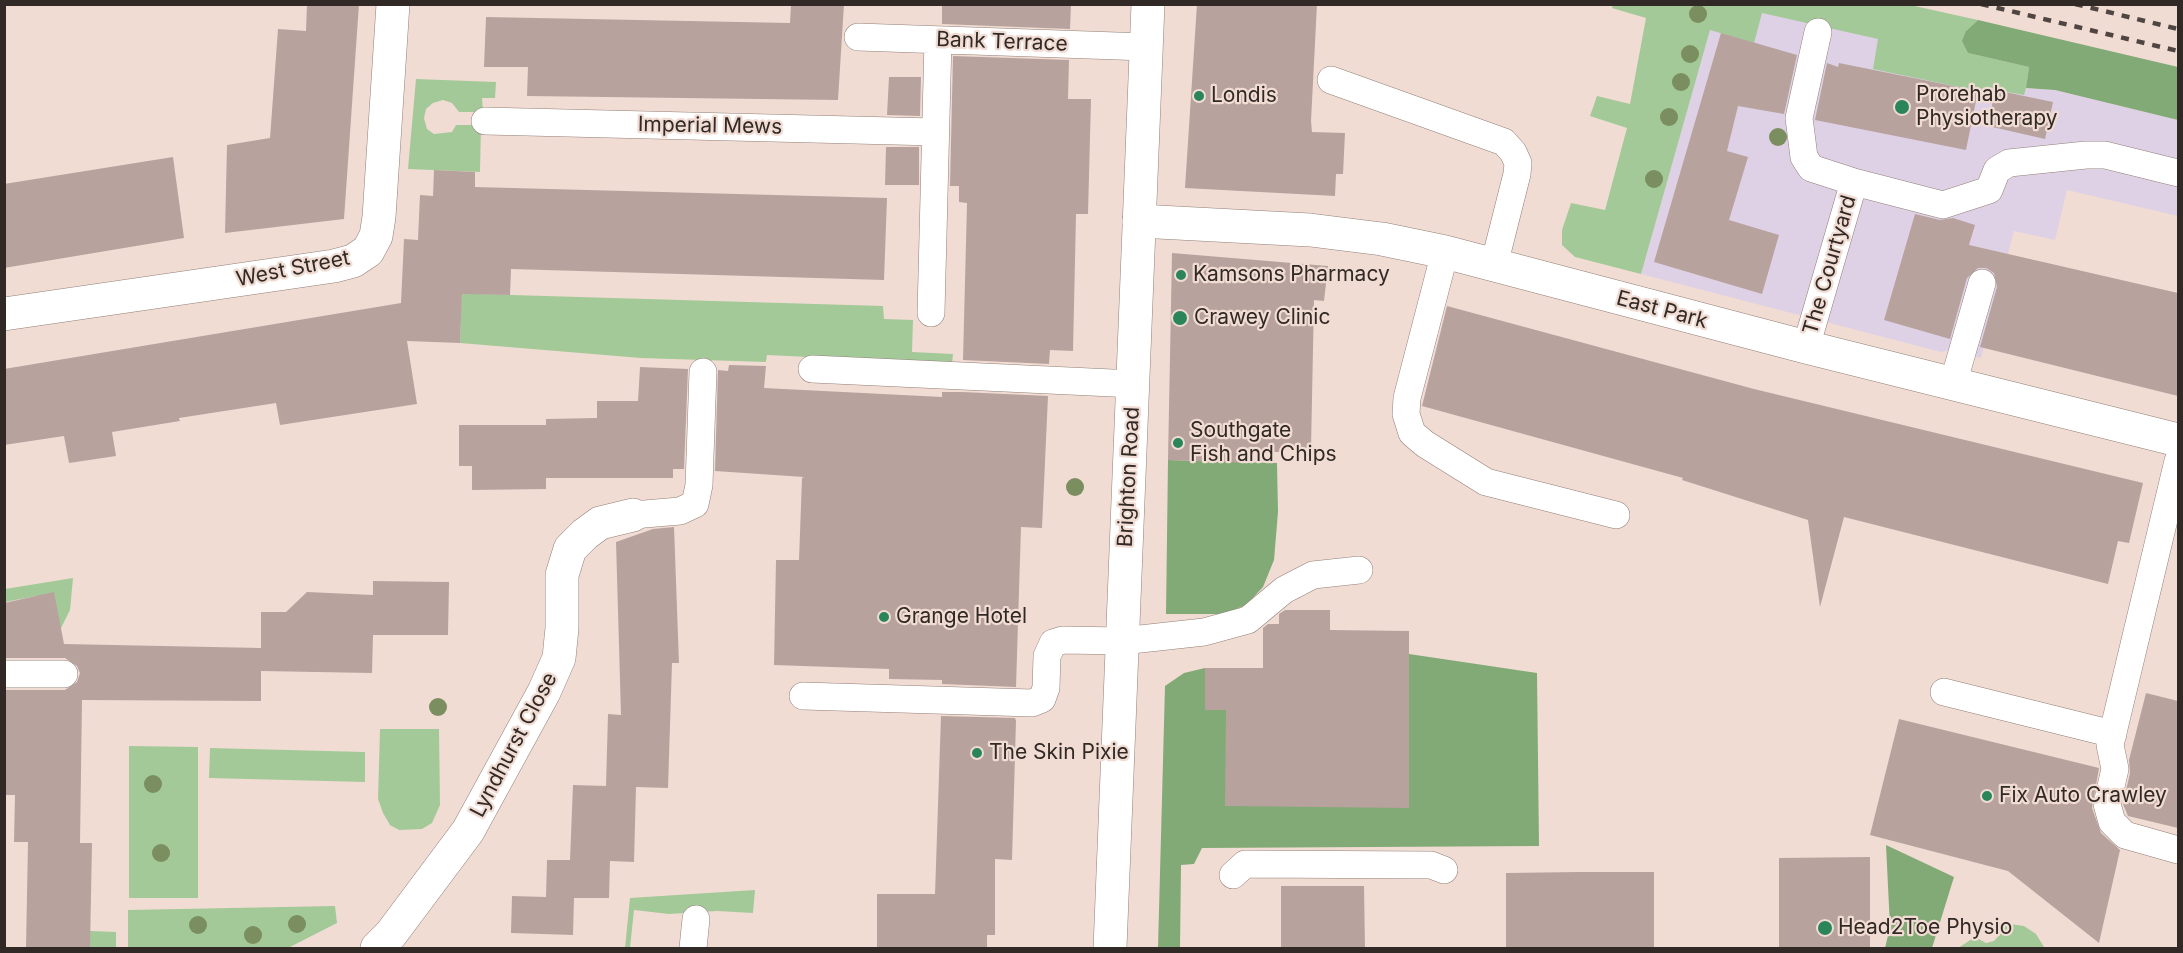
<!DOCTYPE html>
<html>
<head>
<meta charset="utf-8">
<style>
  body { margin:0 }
  #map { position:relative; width:2183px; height:953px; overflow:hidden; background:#f1dcd3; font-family:Inter,sans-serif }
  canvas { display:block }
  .frame { position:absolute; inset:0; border:6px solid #312925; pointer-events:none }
</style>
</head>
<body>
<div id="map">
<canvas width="2183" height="953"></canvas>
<div class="frame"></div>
</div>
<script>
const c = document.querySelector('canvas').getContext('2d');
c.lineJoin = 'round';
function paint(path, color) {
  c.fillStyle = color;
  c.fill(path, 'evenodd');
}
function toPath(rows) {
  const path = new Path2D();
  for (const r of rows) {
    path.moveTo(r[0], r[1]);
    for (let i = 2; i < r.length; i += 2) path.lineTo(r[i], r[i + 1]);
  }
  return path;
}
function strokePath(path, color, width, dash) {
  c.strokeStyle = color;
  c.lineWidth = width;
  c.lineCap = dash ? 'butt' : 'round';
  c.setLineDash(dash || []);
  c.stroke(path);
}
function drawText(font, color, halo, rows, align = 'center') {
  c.font = font + ' Inter,sans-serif';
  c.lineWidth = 4.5;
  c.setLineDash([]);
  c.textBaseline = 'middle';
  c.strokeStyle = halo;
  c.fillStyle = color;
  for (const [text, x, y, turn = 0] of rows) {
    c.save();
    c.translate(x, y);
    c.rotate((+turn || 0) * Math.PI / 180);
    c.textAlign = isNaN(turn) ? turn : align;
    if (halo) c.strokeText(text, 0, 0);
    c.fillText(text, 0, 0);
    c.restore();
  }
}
const commercial = toPath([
  [1717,5,1750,5,2029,67,2027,88,2055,90,2178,120,2178,216,2067,190,2055,240,2014,231,1981,358,1950,350,1941,352,1641,274]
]);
const green = toPath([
  [1613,5,1910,5,1978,20,1966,31,1968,53,2029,67,2026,88,2024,95,1995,90,1978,91,1873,69,1878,39,1762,13,1754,43,1710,30,1641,274,1575,257,1562,245,1562,230,1571,203,1605,210,1627,128,1590,116,1597,96,1630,104,1646,18,1612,8],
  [416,79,496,82,495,98,482,98,483,112,459,112,452,103,443,100,433,103,426,109,424,118,427,129,434,134,452,132,456,125,481,125,480,172,408,169],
  [462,281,478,294,883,306,884,319,913,320,912,352,953,354,952,364,767,355,766,362,641,358,460,343],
  [73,578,70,610,61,628,36,596,5,602,5,589],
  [380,729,439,729,440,805,432,823,422,829,399,830,390,825,383,813,378,799],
  [129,746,198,747,198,898,129,898],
  [210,748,365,752,365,782,209,778],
  [755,890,753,913,717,911,669,914,634,910,630,948,625,948,630,898],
  [335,906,337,923,288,948,128,948,128,910],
  [2003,923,2024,926,2036,934,2044,947,1958,948,1975,937,1986,943,1994,941,2002,932],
  [90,931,116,932,116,948,90,948]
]);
const forest = toPath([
  [1978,20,2178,67,2178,120,2055,90,2026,88,2029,67,1968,53,1962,41,1966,31],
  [1168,460,1277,463,1278,512,1274,560,1263,587,1246,605,1224,614,1166,614],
  [1409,654,1537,673,1539,846,1202,848,1194,864,1181,865,1180,948,1158,948,1165,686,1184,673,1205,668,1205,710,1226,710,1409,808],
  [1886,845,1954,877,1932,948,1885,948,1890,927]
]);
const building = toPath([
  [307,4,359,4,344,219,225,233,227,145,270,138,278,29,306,31],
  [791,4,844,4,838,100,527,96,528,67,484,67,486,17,790,23],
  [942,4,1071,4,1070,29,942,24],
  [1197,4,1317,4,1311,121,1312,132,1345,133,1343,174,1336,174,1335,196,1185,188],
  [1721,33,1797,55,1784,114,1738,106,1727,151,1748,157,1729,220,1779,235,1762,294,1654,262],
  [953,56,1069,60,1068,99,1091,99,1088,214,1076,214,1073,351,1050,350,1049,364,963,360,967,203,959,202,959,186,950,186],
  [1827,63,1838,67,1839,63,1978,91,1966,150,1815,120],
  [889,77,921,77,920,116,887,115],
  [1995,90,2053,102,2045,139,1988,126],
  [886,147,919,147,919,185,885,185],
  [173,157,184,238,4,268,4,184],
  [434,170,475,172,475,187,887,198,884,280,511,269,510,295,462,294,460,343,407,341,417,404,280,425,276,403,179,418,180,421,112,432,116,456,69,463,64,436,4,445,4,369,401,303,404,239,418,240,420,195,433,196],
  [1915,214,1940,220,1953,218,1975,225,1969,245,2178,293,2178,396,1980,347,1997,287,1994,273,1986,268,1978,268,1967,278,1950,339,1884,320],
  [1172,253,1328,266,1324,301,1314,300,1311,448,1281,447,1280,452,1252,452,1252,463,1168,460],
  [1447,306,1754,389,2143,483,2129,543,2118,541,2108,584,1844,517,1820,607,1808,520,1682,480,1683,478,1422,406],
  [729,365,766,366,764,388,942,397,942,392,962,392,1048,396,1042,528,1021,527,1016,687,942,684,942,680,889,679,889,669,774,665,776,560,799,560,802,478,804,477,715,471,718,370,728,371],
  [640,367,688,369,684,469,673,469,673,478,546,478,546,489,472,490,472,466,459,466,459,425,546,425,546,419,597,418,597,401,638,401],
  [674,527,679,663,672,663,668,788,636,787,634,862,610,861,609,898,574,898,573,935,511,933,512,896,546,897,547,860,570,860,573,785,606,786,608,714,621,715,616,542,653,529],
  [373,581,449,582,448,635,373,635,372,673,261,671,261,701,82,700,80,843,92,843,90,948,26,948,28,842,14,842,15,795,4,795,4,690,65,690,77,682,80,673,77,666,65,658,4,658,4,603,54,592,64,644,261,648,261,612,286,612,307,592,373,595],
  [1285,610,1330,610,1330,630,1409,631,1409,808,1225,806,1226,710,1205,710,1205,668,1263,668,1263,628,1268,624,1279,624,1279,614],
  [2146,693,2178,701,2178,828,2128,816,2123,804,2130,773,2129,760],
  [941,716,1015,718,1016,721,1012,860,995,859,995,935,987,935,987,948,877,948,877,894,935,894],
  [1899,719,2099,768,2092,808,2101,833,2120,850,2099,943,2008,871,1870,835],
  [1870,857,1870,948,1779,948,1779,858],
  [1579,872,1654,872,1654,948,1506,948,1506,873],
  [1281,886,1364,886,1365,948,1281,948]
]);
const service = toPath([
  [858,37,1146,47],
  [1331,80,1504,142,1513,152,1518,163,1517,174,1494,265],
  [485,121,935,132],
  [1854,182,1943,205,1989,190,1997,170,2009,163,2086,155,2105,155,2178,173],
  [1445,252,1407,398,1406,414,1412,433,1425,444,1486,482,1616,515],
  [931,313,938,40],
  [1806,347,1854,182,1811,168,1804,157,1799,118,1818,32],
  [812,369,1134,384],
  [1953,384,1982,283],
  [2178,461,2110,745,2115,769,2107,804,2112,822,2125,835,2178,850],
  [633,515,680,511,695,504,699,485,703,372],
  [4,674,64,674],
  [1944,692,2113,734],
  [803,696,1032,703,1042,699,1046,688,1047,656,1053,643,1063,640,1122,641,1204,632,1248,620,1284,590,1313,575,1359,570],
  [1233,875,1245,864,1431,865,1444,870],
  [693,948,696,919]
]);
const minor = toPath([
  [1139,221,1310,230,1382,239,1445,252,1806,347,2178,440],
  [4,314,334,266,353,261,368,251,376,236,379,217,393,4],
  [377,948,391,934,468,831,544,692,559,658,562,628,562,575,570,549,585,534,600,523,633,515]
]);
const primary = toPath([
  [1110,948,1148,4]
]);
const rail = toPath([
  [1981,4,2178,51],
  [2075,4,2178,29]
]);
const trees = [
  [1698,14],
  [1690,54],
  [1681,82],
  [1669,117],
  [1778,137],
  [1654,179],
  [1075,487],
  [438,707],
  [153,784],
  [161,853],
  [297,924],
  [198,925],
  [253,935]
];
const markers = [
  [1199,96,6,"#2a855b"],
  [1902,107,8,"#2a855b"],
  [1181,275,6,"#2a855b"],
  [1180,318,8,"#2a855b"],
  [1178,443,6,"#2a855b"],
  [884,617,6,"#2a855b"],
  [977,753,6,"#2a855b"],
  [1987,796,6,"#2a855b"],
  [1825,928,8,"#2a855b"]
];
const streetNames = [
  ["Bank Terrace",1002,42,2],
  ["Imperial Mews",710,126,1],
  ["The Courtyard",1830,265,-74],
  ["West Street",293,269,-11],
  ["East Park",1662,310,15],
  ["Brighton Road",1129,477,-87],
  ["Lyndhurst Close",514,745,-62]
];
const poiNames = [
  ["Prorehab",1916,95],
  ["Physiotherapy",1916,119],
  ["Londis",1211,96],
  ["Kamsons Pharmacy",1193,275],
  ["Crawey Clinic",1194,318],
  ["Southgate",1190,431],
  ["Fish and Chips",1190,455],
  ["Grange Hotel",896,617],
  ["The Skin Pixie",989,753],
  ["Fix Auto Crawley",1999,796],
  ["Head2Toe Physio",1838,928]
];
paint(commercial, '#dfd1e5');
paint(green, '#a3c998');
paint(forest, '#81aa76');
paint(building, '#b8a29e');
strokePath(service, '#927f77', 28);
strokePath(minor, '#927f77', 34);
strokePath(primary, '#927f77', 34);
strokePath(service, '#fff', 27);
strokePath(minor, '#fff', 33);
strokePath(primary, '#fff', 33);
strokePath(rail, '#504641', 4.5, [8, 8]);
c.fillStyle = '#7a8e5f';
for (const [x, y] of trees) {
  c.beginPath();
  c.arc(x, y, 9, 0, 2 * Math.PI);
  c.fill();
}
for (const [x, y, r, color] of markers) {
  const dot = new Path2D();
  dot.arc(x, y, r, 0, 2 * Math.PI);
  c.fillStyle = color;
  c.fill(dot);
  strokePath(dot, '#f1dcd3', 2);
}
drawText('21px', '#312925', '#f1dcd3', streetNames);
drawText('21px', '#312925', '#f1dcd3', poiNames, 'left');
</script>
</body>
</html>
